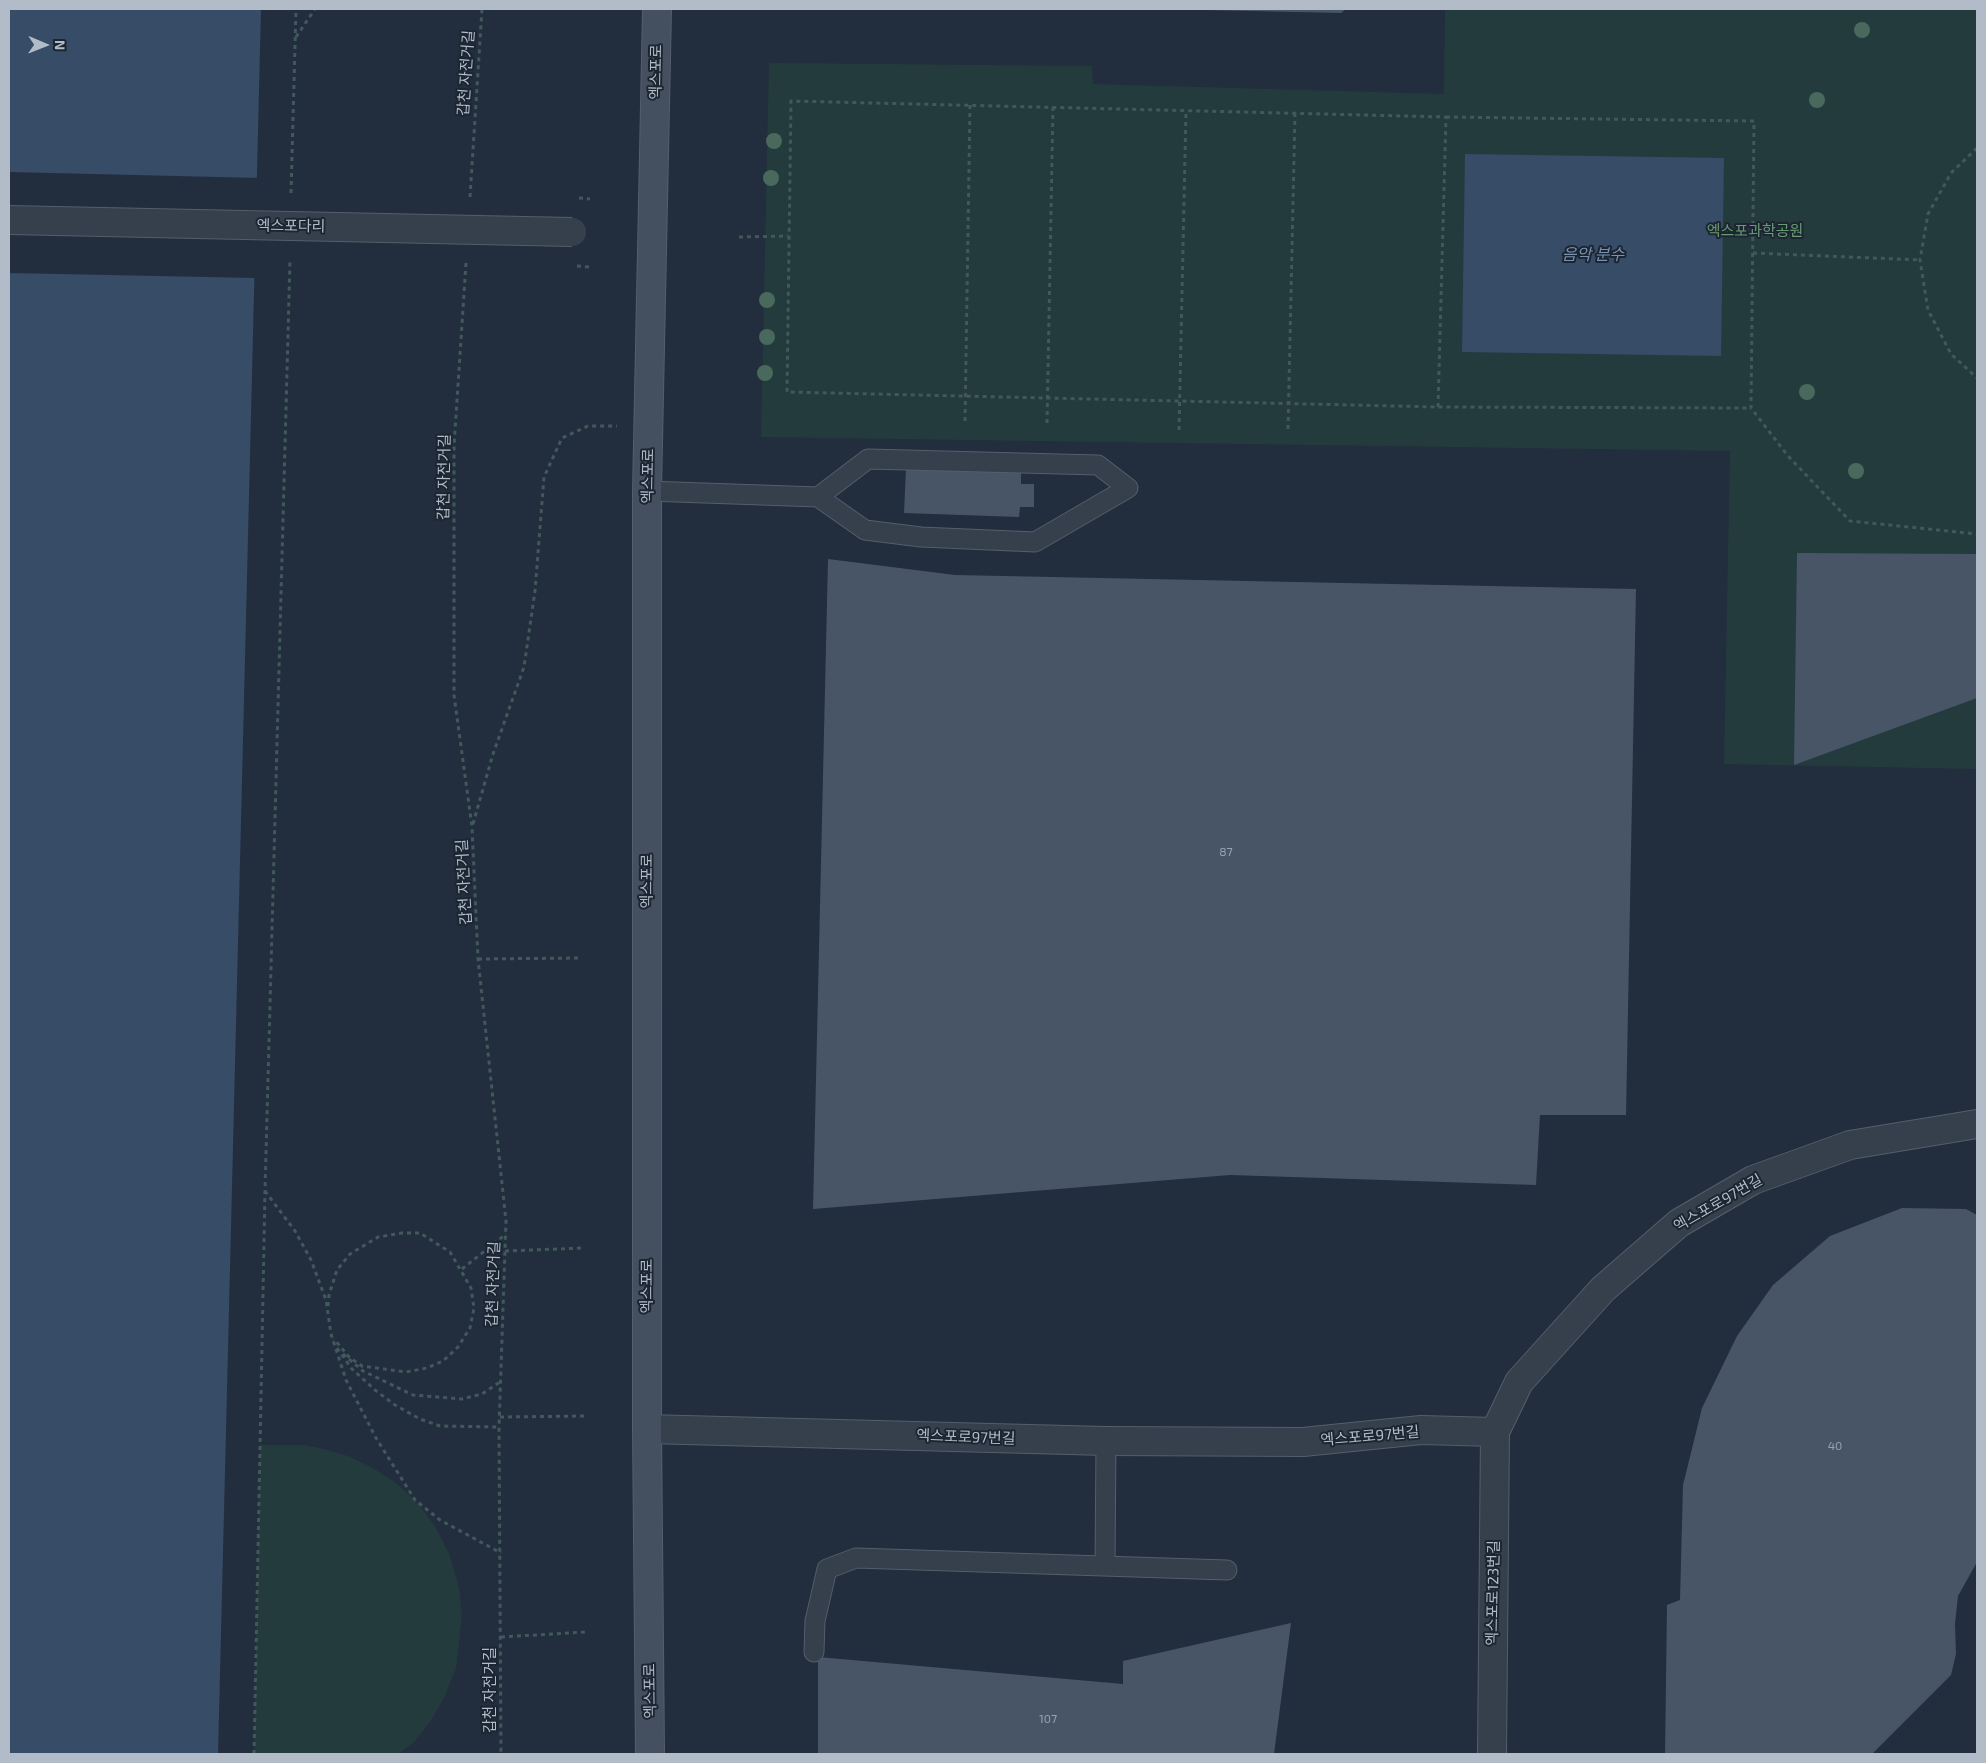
<!DOCTYPE html>
<html>
<head>
<meta charset="utf-8">
<style>
  body { margin:0 }
  #map { position:relative; width:1986px; height:1763px; overflow:hidden; background:#222e3d; font-family:"Exo 2",sans-serif }
  canvas { display:block }
  .frame { position:absolute; inset:0; border:10px solid #b2bbc8; pointer-events:none }
  .north { position:absolute; left:20px; top:20px; width:50px; height:50px; -webkit-text-stroke:4px #1c2532; paint-order:stroke; rotate:91deg; font-size:14px; font-weight:700; line-height:20px; text-align:center; color:#b2bbc8 }
  .north::after { content:''; display:block; margin:auto; width:18px; height:22px; background:#b2bbc8; clip-path:polygon(50% 0,100% 100%,50% 72%,0 100%) }
</style>
</head>
<body>
<div id="map">
<canvas width="1986" height="1763"></canvas>
<div class="frame"></div>
<div class="north">N</div>
</div>
<script>
const c = document.querySelector('canvas').getContext('2d');
c.lineJoin = 'round';
function paint(path, color) {
  c.fillStyle = color;
  c.fill(path, 'evenodd');
}
function toPath(rows) {
  const path = new Path2D();
  for (const r of rows) {
    path.moveTo(r[0], r[1]);
    for (let i = 2; i < r.length; i += 2) path.lineTo(r[i], r[i + 1]);
  }
  return path;
}
function strokePath(path, color, width, dash) {
  c.strokeStyle = color;
  c.lineWidth = width;
  c.lineCap = dash ? 'butt' : 'round';
  c.setLineDash(dash || []);
  c.stroke(path);
}
function drawText(font, color, halo, rows, align = 'center') {
  c.font = font + ' "Exo 2","Noto Sans KR",sans-serif';
  c.lineWidth = 4;
  c.setLineDash([]);
  c.textBaseline = 'middle';
  c.strokeStyle = halo;
  c.fillStyle = color;
  for (const [text, x, y, turn = 0] of rows) {
    c.save();
    c.translate(x, y);
    c.rotate((+turn || 0) * Math.PI / 180);
    c.textAlign = isNaN(turn) ? turn : align;
    if (halo) c.strokeText(text, 0, 0);
    c.fillText(text, 0, 0);
    c.restore();
  }
}
const green = toPath([
  [1445,9,1977,9,1977,769,1724,764,1730,451,761,437,769,63,1092,66,1093,84,1444,94],
  [260,1445,304,1445,324,1449,348,1456,373,1468,396,1483,415,1500,435,1526,450,1556,459,1588,462,1615,456,1668,444,1698,430,1722,413,1743,398,1754,254,1754]
]);
const water = toPath([
  [9,9,261,9,218,1754,9,1754],
  [1465,154,1724,158,1721,356,1462,352]
]);
const pier = toPath([
  [9,172,260,178,257,278,9,273]
]);
const building = toPath([
  [1159,9,1346,9,1341,13],
  [906,468,1021,472,1021,484,1034,484,1034,507,1020,507,1019,517,904,513],
  [1797,553,1977,554,1977,698,1794,765],
  [828,559,955,575,1636,589,1626,1115,1540,1115,1536,1185,1230,1175,813,1209],
  [1902,1208,1966,1209,1977,1215,1977,1562,1958,1596,1955,1624,1956,1654,1951,1675,1872,1754,1665,1754,1667,1605,1680,1600,1683,1485,1702,1408,1737,1336,1773,1285,1830,1236],
  [1291,1623,1274,1754,818,1754,818,1657,1123,1684,1123,1661]
]);
const path = toPath([
  [296,37,315,9],
  [1446,117,1754,121,1751,408,1788,456,1850,521,1977,534],
  [1977,148,1951,173,1928,214,1920,260,1928,310,1951,354,1977,378],
  [291,193,296,9],
  [470,197,482,9],
  [579,198,590,199],
  [739,237,788,236],
  [1753,253,1920,260],
  [466,263,454,446,454,695,472,827,478,959,506,1221,499,1427,501,1754],
  [577,266,589,267],
  [1438,407,1446,117,791,101,787,392,1438,407,1751,408],
  [965,421,970,105],
  [1047,423,1053,107],
  [1288,429,1295,113],
  [1179,430,1186,111],
  [473,824,493,754,524,667,535,591,544,477,562,438,588,426,617,426],
  [478,959,582,958],
  [265,1191,295,1231,311,1260,326,1300,331,1334,346,1380,376,1438,415,1500,440,1520,501,1553],
  [505,1251,584,1248],
  [462,1269,506,1234],
  [328,1306,329,1295,337,1270,350,1254,378,1237,402,1233,420,1233,450,1252,471,1288,474,1308,470,1328,458,1347,443,1361,427,1368,406,1372,362,1366,349,1357,334,1339],
  [337,1348,352,1369,375,1390,395,1405,420,1419,440,1426,499,1427],
  [343,1354,363,1371,413,1395,462,1399,482,1394,500,1382],
  [500,1417,586,1416],
  [501,1637,587,1632],
  [254,1754,265,1191,290,259]
]);
const service = toPath([
  [647,491,818,497,865,530,921,537,1035,542,1128,488,1098,465,868,459,818,497],
  [1105,1566,1106,1441],
  [814,1652,815,1621,827,1569,856,1558,1227,1570]
]);
const tertiary = toPath([
  [647,1429,1106,1441,1303,1442,1421,1430,1495,1432],
  [1492,1754,1495,1432,1519,1382,1603,1289,1679,1223,1753,1180,1850,1145,1977,1124]
]);
const secondary = toPath([
  [650,1754,647,1429,647,491,657,9]
]);
const pedestrianBridge = toPath([
  [9,220,572,232]
]);
const trees = [
  [1862,30],
  [1817,100],
  [774,141],
  [771,178],
  [767,300],
  [767,337],
  [765,373],
  [1807,392],
  [1856,471]
];
const numberNames = [
  ["87",1226,852],
  ["40",1835,1446],
  ["107",1048,1719]
];
const streetNames = [
  ["엑스포로",656,72,-89],
  ["갑천 자전거길",466,73,-86],
  ["엑스포다리",291,226,1],
  ["엑스포로",648,476,-89],
  ["갑천 자전거길",444,477,-89],
  ["엑스포로",647,881,-90],
  ["갑천 자전거길",464,882,-93],
  ["엑스포로97번길",1718,1203,-30],
  ["갑천 자전거길",493,1284,-88],
  ["엑스포로",647,1286,-90],
  ["엑스포로97번길",1370,1436,-5],
  ["엑스포로97번길",966,1437,2],
  ["엑스포로123번길",1493,1593,-89],
  ["갑천 자전거길",490,1690,-90],
  ["엑스포로",650,1691,-91]
];
const parkNames = [
  ["엑스포과학공원",1755,231]
];
const waterNames = [
  ["음악 분수",1593,255]
];
paint(green, '#243b3e');
paint(water, '#374c67');
paint(pier, '#222e3d');
paint(building, '#485566');
strokePath(service, '#555e6b', 21);
strokePath(tertiary, '#555e6b', 30);
strokePath(secondary, '#555e6b', 30);
strokePath(path, '#42585b', 3, [4, 4]);
strokePath(service, '#36404d', 19);
strokePath(tertiary, '#36404d', 28);
strokePath(secondary, '#444f60', 28);
strokePath(pedestrianBridge, '#555e6b', 30, []);
strokePath(pedestrianBridge, '#36404d', 28);
c.fillStyle = '#48695b';
for (const [x, y] of trees) {
  c.beginPath();
  c.arc(x, y, 8, 0, 2 * Math.PI);
  c.fill();
}
drawText('12px', '#98a2b0', null, numberNames);
drawText('15px', '#b2bbc8', '#1c2532', streetNames);
drawText('15px', '#689a73', '#1c2532', parkNames);
drawText('italic 16px', '#7992b1', '#1c2532', waterNames);
</script>
</body>
</html>
